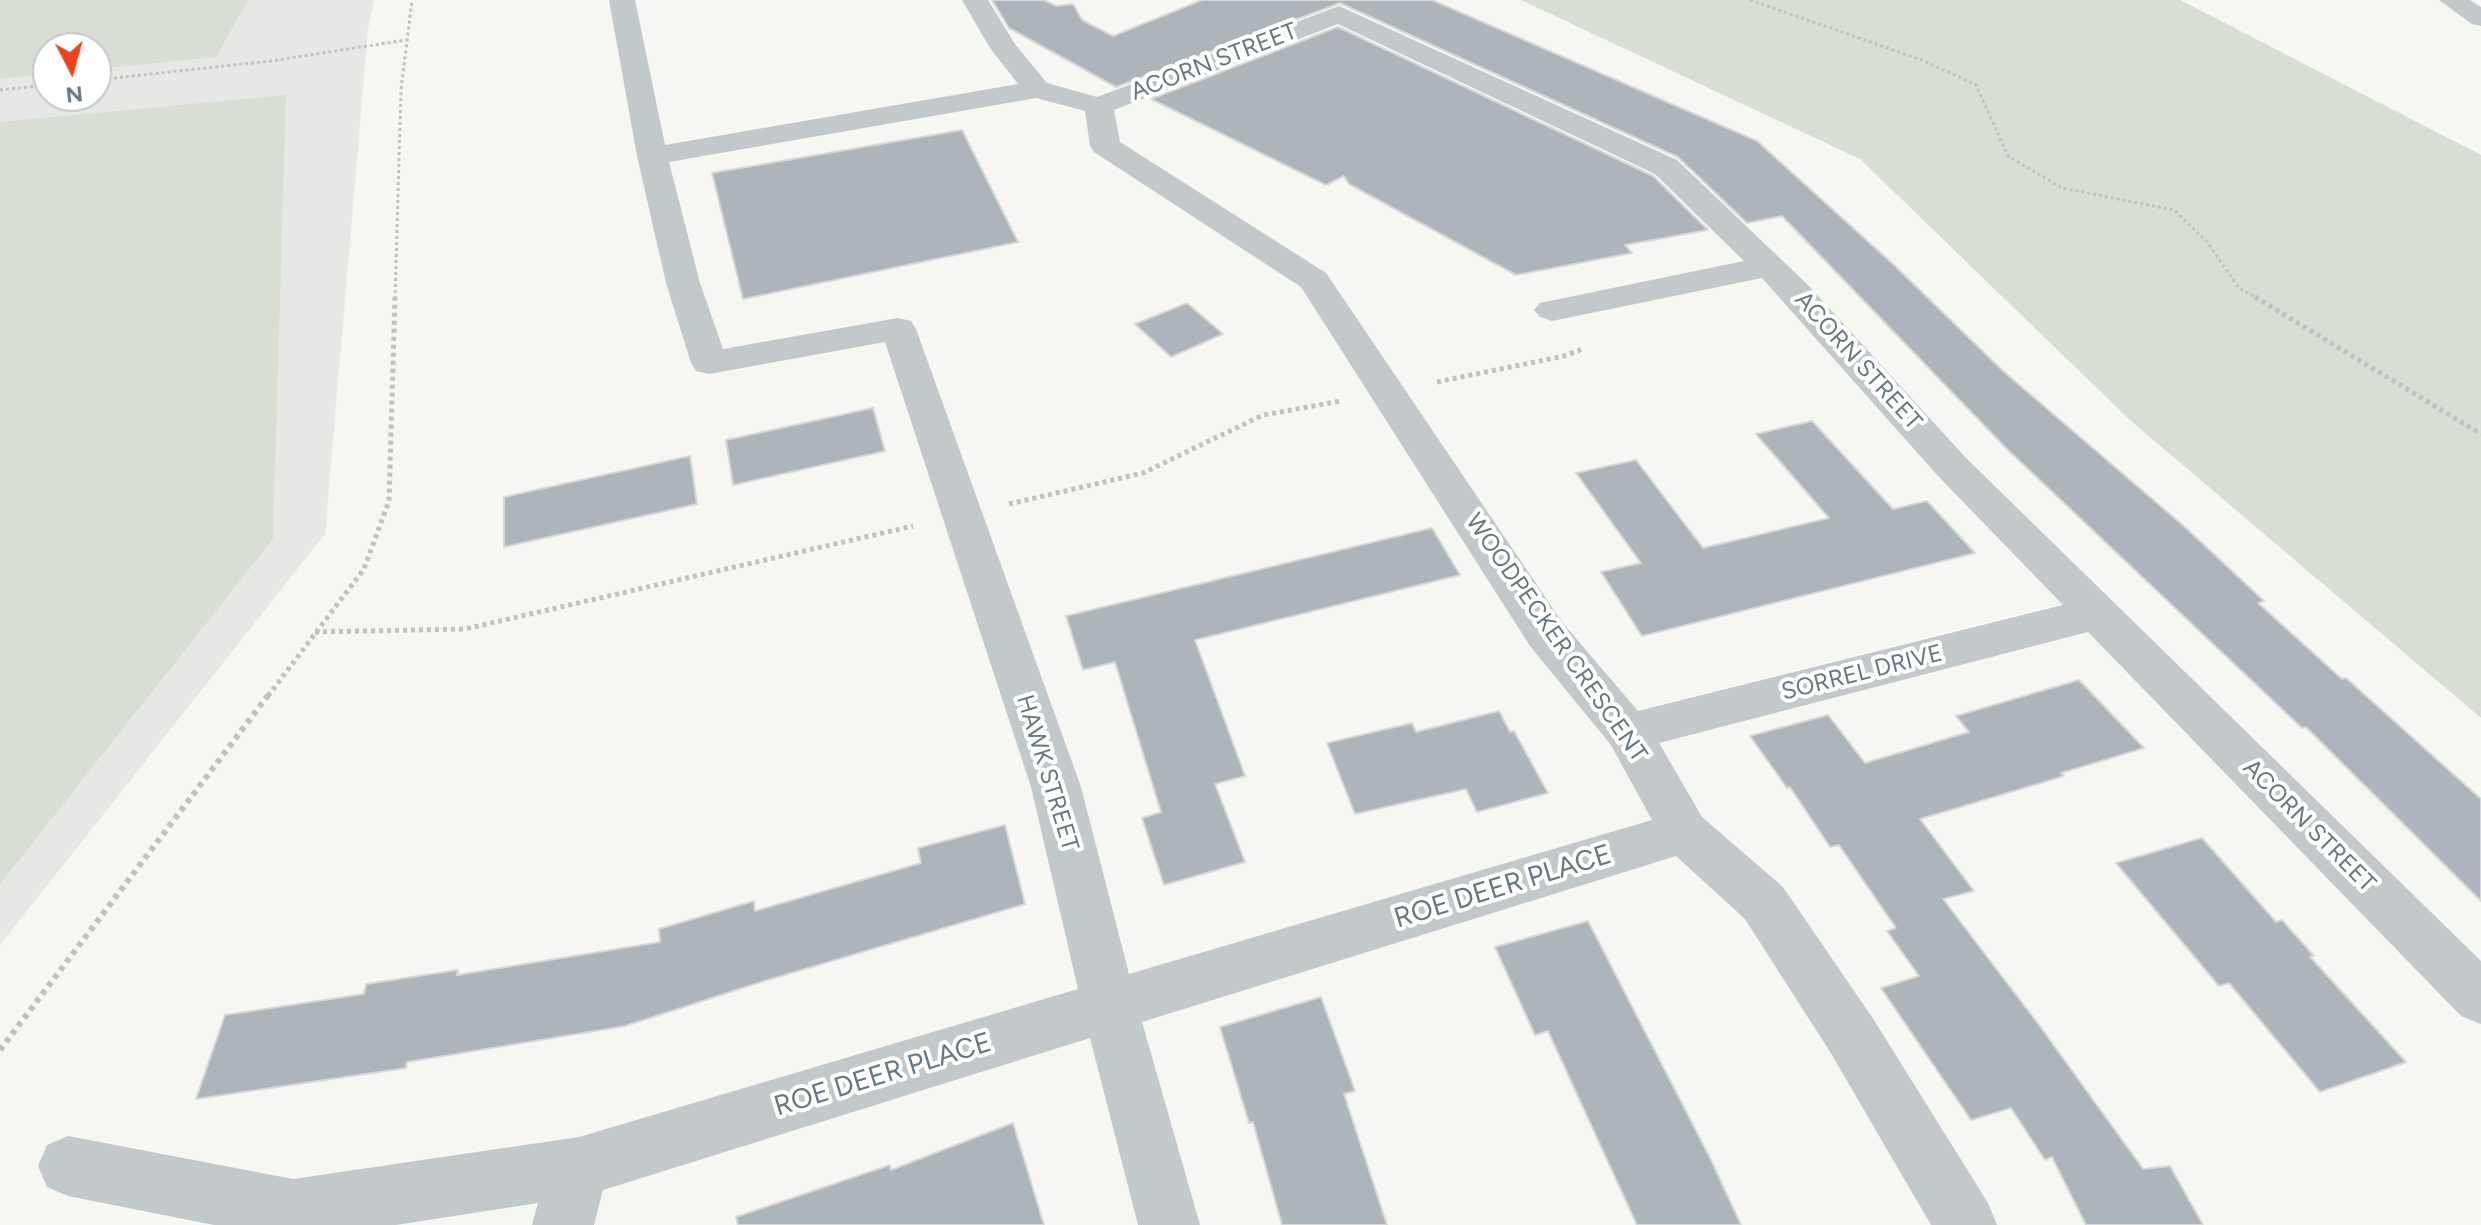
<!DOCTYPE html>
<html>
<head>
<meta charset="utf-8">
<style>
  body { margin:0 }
  #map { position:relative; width:2481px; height:1225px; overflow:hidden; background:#f6f6f2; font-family:Figtree,sans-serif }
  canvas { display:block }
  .north { position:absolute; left:32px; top:32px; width:80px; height:80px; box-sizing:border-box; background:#fff; border:2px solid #c1c9ce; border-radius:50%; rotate:174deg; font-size:22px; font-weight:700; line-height:32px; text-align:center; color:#647885 }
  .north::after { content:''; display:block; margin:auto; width:28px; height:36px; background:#ea441e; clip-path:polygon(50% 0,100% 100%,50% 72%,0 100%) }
</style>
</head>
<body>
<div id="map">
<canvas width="2481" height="1225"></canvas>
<div class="north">N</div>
</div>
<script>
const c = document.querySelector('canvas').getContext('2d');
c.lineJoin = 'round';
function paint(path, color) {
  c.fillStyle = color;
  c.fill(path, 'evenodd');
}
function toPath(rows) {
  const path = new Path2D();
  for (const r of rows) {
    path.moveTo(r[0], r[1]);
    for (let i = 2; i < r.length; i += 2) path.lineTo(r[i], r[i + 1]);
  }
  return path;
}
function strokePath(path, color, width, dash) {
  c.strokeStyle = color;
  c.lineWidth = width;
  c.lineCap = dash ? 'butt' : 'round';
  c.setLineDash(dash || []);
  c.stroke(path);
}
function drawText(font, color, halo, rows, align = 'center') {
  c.font = font + ' Figtree,sans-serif';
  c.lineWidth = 8;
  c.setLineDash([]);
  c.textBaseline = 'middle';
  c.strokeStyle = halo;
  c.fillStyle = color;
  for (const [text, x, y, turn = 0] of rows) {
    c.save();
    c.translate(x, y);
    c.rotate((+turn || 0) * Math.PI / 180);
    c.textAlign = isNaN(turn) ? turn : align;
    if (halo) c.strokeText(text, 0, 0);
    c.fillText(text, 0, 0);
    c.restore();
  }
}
const built = toPath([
  [0,0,374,0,368,30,325,534,0,945],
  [48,48,96,48,96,96,48,96]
]);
const green = toPath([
  [0,0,248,0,216,57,96,69,96,48,48,48,48,74,0,79],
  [1521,0,2180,0,2481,155,2481,718,2131,421,1860,159],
  [286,95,273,539,0,884,0,122]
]);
const building = toPath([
  [992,0,1044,0,1056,6,1073,4,1082,20,1113,36,1202,0,1432,0,1757,141,1894,265,2003,371,2186,528,2264,601,2258,603,2342,679,2346,678,2481,799,2481,901,2306,727,2302,728,2006,448,1782,216,1747,223,1678,157,1340,3,1116,87,1009,28,992,0],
  [1338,27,1653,176,1708,230,1625,245,1632,253,1516,275,1349,184,1344,176,1326,185,1151,99,1338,27],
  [962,130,1018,242,743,299,712,173,962,130],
  [1187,303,1223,334,1171,357,1135,324,1187,303],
  [873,408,885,451,733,485,726,440,873,408],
  [1812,421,1893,509,1927,501,1975,553,1642,636,1601,572,1641,563,1576,473,1636,460,1703,548,1829,518,1756,434,1812,421],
  [690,456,697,504,504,547,504,497,690,456],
  [1432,528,1460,575,1195,640,1245,776,1215,784,1245,862,1164,885,1142,818,1161,812,1115,662,1083,670,1066,616,1432,528],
  [2079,680,2144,748,2061,773,2064,776,1920,819,1974,891,1943,899,2039,1025,2143,1169,2170,1166,2203,1225,2086,1225,2052,1157,2045,1160,2011,1108,1971,1120,1881,988,1919,976,1887,931,1896,928,1839,845,1830,847,1790,787,1787,788,1750,736,1828,715,1865,763,1969,732,1956,716,2079,680],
  [1499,711,1510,732,1514,731,1548,793,1477,812,1466,789,1355,814,1327,743,1412,723,1416,732,1499,711],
  [1005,825,1025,904,764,981,625,1026,407,1062,406,1068,196,1099,225,1015,364,994,366,984,458,970,457,975,660,942,659,929,754,901,755,911,921,863,918,848,1005,825],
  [2202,838,2276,922,2282,920,2314,956,2310,957,2406,1062,2320,1092,2229,983,2219,986,2116,863,2202,838],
  [1588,921,1710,1158,1741,1225,1637,1225,1548,1031,1535,1035,1495,947,1588,921],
  [1321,997,1355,1091,1344,1094,1387,1225,1282,1225,1253,1122,1249,1123,1220,1027,1321,997],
  [1013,1123,1044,1225,738,1225,736,1217,890,1165,891,1170,1013,1123]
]);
const pathFar2 = toPath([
  [1750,0,1922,60,1976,85,2008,156,2062,188,2174,210,2207,242,2239,288,2259,299],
  [96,80,271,61,406,40],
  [0,90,48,85],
  [395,299,401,90,412,0]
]);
const pathFar1 = toPath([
  [2255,297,2481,434],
  [1437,382,1564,356,1583,349],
  [1009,504,1143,473,1263,415,1341,401],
  [315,632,465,629,913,526],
  [268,696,364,569,389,501,395,297]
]);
const path = toPath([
  [0,1050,269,694]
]);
const minor = toPath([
  [609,0,635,0,665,145,1018,84,990,48,962,0,988,0,1015,44,1047,83,1097,97,1339,6,1677,160,1808,285,1966,458,2481,961,2481,1024,2461,1016,2088,632,1659,743,1702,817,1783,887,1872,1017,1988,1203,1997,1225,1931,1225,1832,1055,1745,919,1676,856,1142,1022,1200,1225,1138,1225,1090,1038,603,1190,594,1225,532,1225,538,1203,396,1225,214,1225,68,1196,47,1187,38,1166,47,1145,68,1136,293,1179,579,1137,1078,989,1031,787,885,342,709,374,696,371,691,363,666,283,637,156,609,0],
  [1338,24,1655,174,1744,261,1540,303,1534,310,1540,317,1552,321,1762,278,1938,476,2063,605,1638,711,1562,622,1326,273,1120,142,1114,110,1338,24],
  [1036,98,1085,111,1090,146,1094,152,1301,287,1530,646,1611,745,1652,820,1129,974,1081,787,916,329,911,321,898,318,723,349,700,283,669,162,1036,98],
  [2439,0,2470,0,2481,7,2481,26,2472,24,2439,0]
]);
const streetNames = [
  ["ACORN STREET",1214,62,-21],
  ["ACORN STREET",1858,361,48],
  ["WOODPECKER CRESCENT",1556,638,55],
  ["SORREL DRIVE",1862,673,-14],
  ["HAWK STREET",1047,773,73],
  ["ACORN STREET",2309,826,45]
];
const nearStreetnames = [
  ["ROE DEER PLACE",1503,887,-17],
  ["ROE DEER PLACE",883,1075,-17]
];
paint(built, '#e7e8e6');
paint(green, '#d8ded3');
paint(building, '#adb5ba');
strokePath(building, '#d7d7d5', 2);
strokePath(pathFar2, '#bfc1c3', 3, [3, 3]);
strokePath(pathFar1, '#bfc1c3', 5, [4, 4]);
strokePath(path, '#bfc1c3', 6, [5, 5]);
paint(minor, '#c3c8ca');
drawText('24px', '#647885', '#fff', streetNames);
drawText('28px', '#647885', '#fff', nearStreetnames);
</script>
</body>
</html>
